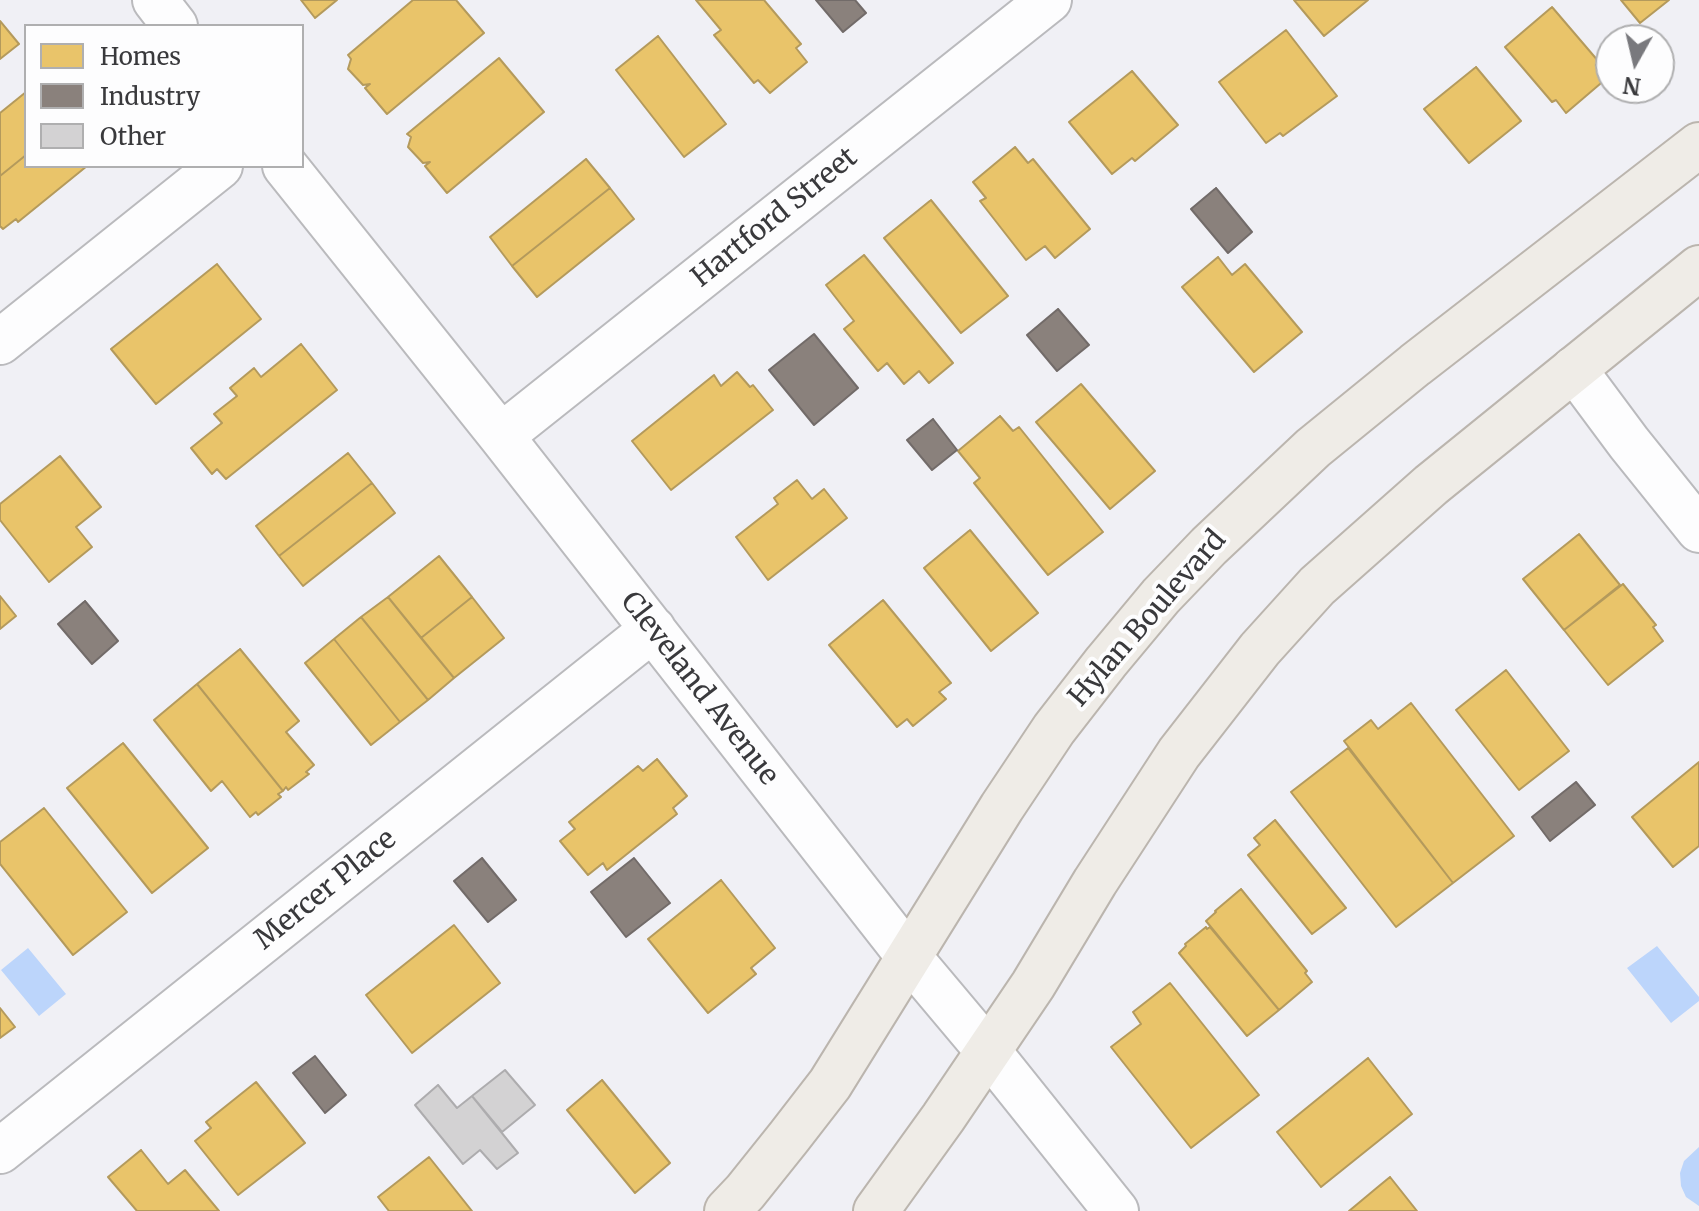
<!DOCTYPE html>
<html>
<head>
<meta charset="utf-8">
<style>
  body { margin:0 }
  #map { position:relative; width:1699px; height:1211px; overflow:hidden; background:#f0f0f5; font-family:Merriweather,serif }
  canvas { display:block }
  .legend { position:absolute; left:24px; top:24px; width:280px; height:144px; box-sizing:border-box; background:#fdfdfe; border:2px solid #afafb0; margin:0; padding:10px 14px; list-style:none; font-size:24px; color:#39393c }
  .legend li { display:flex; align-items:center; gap:16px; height:40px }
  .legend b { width:40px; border:2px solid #afafb0 }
  .north { position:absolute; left:1595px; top:24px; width:80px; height:80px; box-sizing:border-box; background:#fdfdfe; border:2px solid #afafb0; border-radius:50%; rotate:188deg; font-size:22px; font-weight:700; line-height:32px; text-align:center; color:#39393c }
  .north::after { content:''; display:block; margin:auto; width:28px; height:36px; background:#79797d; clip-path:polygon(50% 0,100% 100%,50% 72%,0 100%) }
</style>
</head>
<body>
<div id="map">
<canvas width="1699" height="1211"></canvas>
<ul class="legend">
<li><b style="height:22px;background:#e9c46a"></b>Homes</li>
<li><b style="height:22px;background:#8a817c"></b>Industry</li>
<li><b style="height:22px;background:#d3d2d3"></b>Other</li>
</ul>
<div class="north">N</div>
</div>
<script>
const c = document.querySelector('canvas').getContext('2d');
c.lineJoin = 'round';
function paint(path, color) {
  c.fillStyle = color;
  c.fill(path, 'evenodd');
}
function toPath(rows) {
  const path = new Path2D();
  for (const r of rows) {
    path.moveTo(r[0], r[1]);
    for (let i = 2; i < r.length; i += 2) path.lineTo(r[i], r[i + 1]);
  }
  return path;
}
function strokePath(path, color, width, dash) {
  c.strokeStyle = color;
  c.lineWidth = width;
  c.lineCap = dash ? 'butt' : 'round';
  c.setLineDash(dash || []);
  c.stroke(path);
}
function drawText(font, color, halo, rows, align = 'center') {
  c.font = font + ' Merriweather,serif';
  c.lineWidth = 8;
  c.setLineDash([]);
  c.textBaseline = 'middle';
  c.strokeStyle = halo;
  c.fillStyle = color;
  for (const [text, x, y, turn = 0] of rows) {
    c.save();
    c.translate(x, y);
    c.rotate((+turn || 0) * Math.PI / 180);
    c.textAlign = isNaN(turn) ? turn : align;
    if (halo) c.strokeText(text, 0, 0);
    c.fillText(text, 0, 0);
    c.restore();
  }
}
const water = toPath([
  [1657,946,1699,997,1699,1001,1671,1023,1627,968],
  [28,948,66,994,39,1016,1,970],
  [1699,1147,1699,1206,1686,1197,1681,1186,1680,1173,1684,1161]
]);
const homes = toPath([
  [301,0,337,0,315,18,301,0],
  [413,0,456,0,484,33,387,114,365,88,370,84,363,85,348,69,351,59,348,55,413,0],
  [696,0,764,0,801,44,796,48,807,62,770,93,758,80,754,83,714,35,721,30,696,0],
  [1294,0,1368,0,1324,36,1294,0],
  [1621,0,1669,0,1640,23,1621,0],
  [1552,7,1599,62,1596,65,1607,78,1566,113,1556,100,1552,102,1505,47,1552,7],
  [0,21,19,44,0,59,0,21],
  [1286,30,1337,96,1283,136,1280,133,1266,143,1219,82,1286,30],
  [658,36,726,124,684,157,616,70,658,36],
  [499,58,544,112,447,193,425,166,430,162,423,163,408,147,411,137,407,134,499,58],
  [1476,67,1521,121,1469,163,1424,109,1476,67],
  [1132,71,1178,125,1135,161,1132,158,1112,174,1069,122,1132,71],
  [26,92,26,155,0,176,0,113,26,92],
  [1015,147,1028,163,1033,159,1090,229,1055,258,1045,246,1026,260,980,201,986,198,973,182,1015,147],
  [26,155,26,166,87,166,18,222,16,219,3,229,0,226,0,176,26,155],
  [586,159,610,188,512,266,490,237,586,159],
  [610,188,634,219,537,297,512,266,610,188],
  [931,200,1008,296,961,333,884,238,931,200],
  [864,255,953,363,929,383,919,371,904,384,887,363,878,371,844,329,854,321,826,285,864,255],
  [1218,257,1232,275,1245,264,1302,332,1254,372,1182,287,1218,257],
  [217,264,261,319,156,404,111,349,217,264],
  [301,344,337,390,226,479,217,469,212,474,191,448,222,423,214,414,237,396,230,388,254,368,261,377,301,344],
  [737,372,750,387,753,385,773,410,671,490,632,441,714,375,721,386,737,372],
  [1081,384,1155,471,1110,509,1036,422,1081,384],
  [1000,416,1013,431,1019,427,1103,532,1048,575,974,483,980,478,958,451,1000,416],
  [348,453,372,483,279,556,256,526,348,453],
  [60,456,101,507,76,527,92,547,49,582,0,520,0,504,60,456],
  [797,480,812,499,824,489,847,518,768,580,736,537,778,504,774,498,797,480],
  [372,483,395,513,303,586,279,556,372,483],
  [970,530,1038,613,991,651,924,568,970,530],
  [1579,534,1620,585,1564,630,1523,579,1579,534],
  [439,556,472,597,421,638,388,597,439,556],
  [1623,584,1656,625,1653,627,1663,641,1608,685,1564,630,1623,584],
  [0,596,16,616,0,629,0,596],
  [388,597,454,678,428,700,361,617,388,597],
  [472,597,504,638,454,678,421,638,472,597],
  [883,600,951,683,939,692,946,699,913,726,907,719,897,727,829,645,883,600],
  [361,617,428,700,400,722,334,639,361,617],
  [334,639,400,722,371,745,305,663,334,639],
  [240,649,299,721,286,732,314,765,306,772,309,774,288,790,286,787,283,791,197,684,240,649],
  [1506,670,1569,751,1519,790,1456,710,1506,670],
  [197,684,283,791,278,794,281,797,258,815,256,812,250,817,222,781,211,791,154,720,197,684],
  [1411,703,1514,836,1453,883,1344,741,1371,720,1378,729,1411,703],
  [123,743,208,848,152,893,67,788,123,743],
  [1348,748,1453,883,1396,927,1291,792,1348,748],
  [657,759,687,796,673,808,677,814,607,870,603,863,588,875,560,841,575,829,569,822,638,766,643,771,657,759],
  [1699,762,1699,846,1673,867,1632,817,1699,762],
  [44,808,127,912,73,955,0,864,0,842,44,808],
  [1275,820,1346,908,1312,934,1248,855,1260,845,1254,838,1275,820],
  [721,880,775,948,751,968,756,974,708,1013,648,939,721,880],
  [1241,889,1307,971,1305,973,1312,982,1279,1010,1206,921,1216,912,1215,911,1241,889],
  [454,925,500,983,412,1053,366,995,454,925],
  [1206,927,1207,929,1210,927,1279,1010,1247,1036,1179,953,1186,946,1185,944,1206,927],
  [1170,983,1259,1095,1191,1148,1111,1047,1141,1024,1133,1012,1170,983],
  [0,1008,15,1027,0,1038,0,1008],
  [1368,1058,1412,1114,1321,1187,1277,1132,1368,1058],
  [602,1080,670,1163,635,1193,567,1110,602,1080],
  [256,1082,305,1143,238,1195,195,1141,211,1128,206,1122,256,1082],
  [141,1150,168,1184,185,1170,219,1211,137,1211,108,1177,141,1150],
  [429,1157,472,1211,389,1211,378,1197,429,1157],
  [1390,1177,1417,1211,1349,1211,1379,1186,1390,1177]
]);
const industry = toPath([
  [816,0,855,0,866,13,843,32,816,0],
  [1216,188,1252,232,1228,253,1191,209,1216,188],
  [1058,309,1089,345,1057,371,1027,335,1058,309],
  [814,334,858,388,814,425,769,370,814,334],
  [933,419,957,450,932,470,907,440,933,419],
  [85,601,118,641,92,664,58,624,85,601],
  [1576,782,1595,805,1550,841,1532,817,1576,782],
  [482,858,516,900,488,922,454,881,482,858],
  [634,858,670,903,626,937,591,892,634,858],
  [315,1056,346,1095,325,1113,293,1073,315,1056]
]);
const building = toPath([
  [505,1070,535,1105,502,1132,472,1096,505,1070],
  [438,1085,457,1108,472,1096,518,1153,497,1169,480,1150,463,1164,415,1105,438,1085]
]);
const minor = toPath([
  [155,0,175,26],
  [285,166,501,436,909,957,988,1051,1116,1211],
  [0,342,220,166],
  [1574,369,1629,443,1699,530],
  [501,436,1049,0],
  [0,1151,653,629]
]);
const major = toPath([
  [727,1211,745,1192,789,1137,830,1084,1002,807,1054,729,1106,662,1161,596,1209,546,1313,448,1415,365,1699,145],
  [876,1211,943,1118,1033,985,1095,882,1179,753,1260,649,1317,586,1431,485,1699,268]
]);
const streetNames = [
  ["Hartford Street",775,218,-39],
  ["Hylan Boulevard",1148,619,-49],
  ["Cleveland Avenue",699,689,52],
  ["Mercer Place",326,890,-39]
];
paint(water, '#bcd5fb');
paint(homes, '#e9c46a');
strokePath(homes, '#b49a5c', 2);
paint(industry, '#8a817c');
strokePath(industry, '#726b69', 2);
paint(building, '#d3d2d3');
strokePath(building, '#adacae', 2);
strokePath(minor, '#bababd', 48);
strokePath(major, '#bbb5ae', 48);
strokePath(minor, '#fdfdfe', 44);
strokePath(major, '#efece7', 44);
drawText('28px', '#39393c', '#fdfdfe', streetNames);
</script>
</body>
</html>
